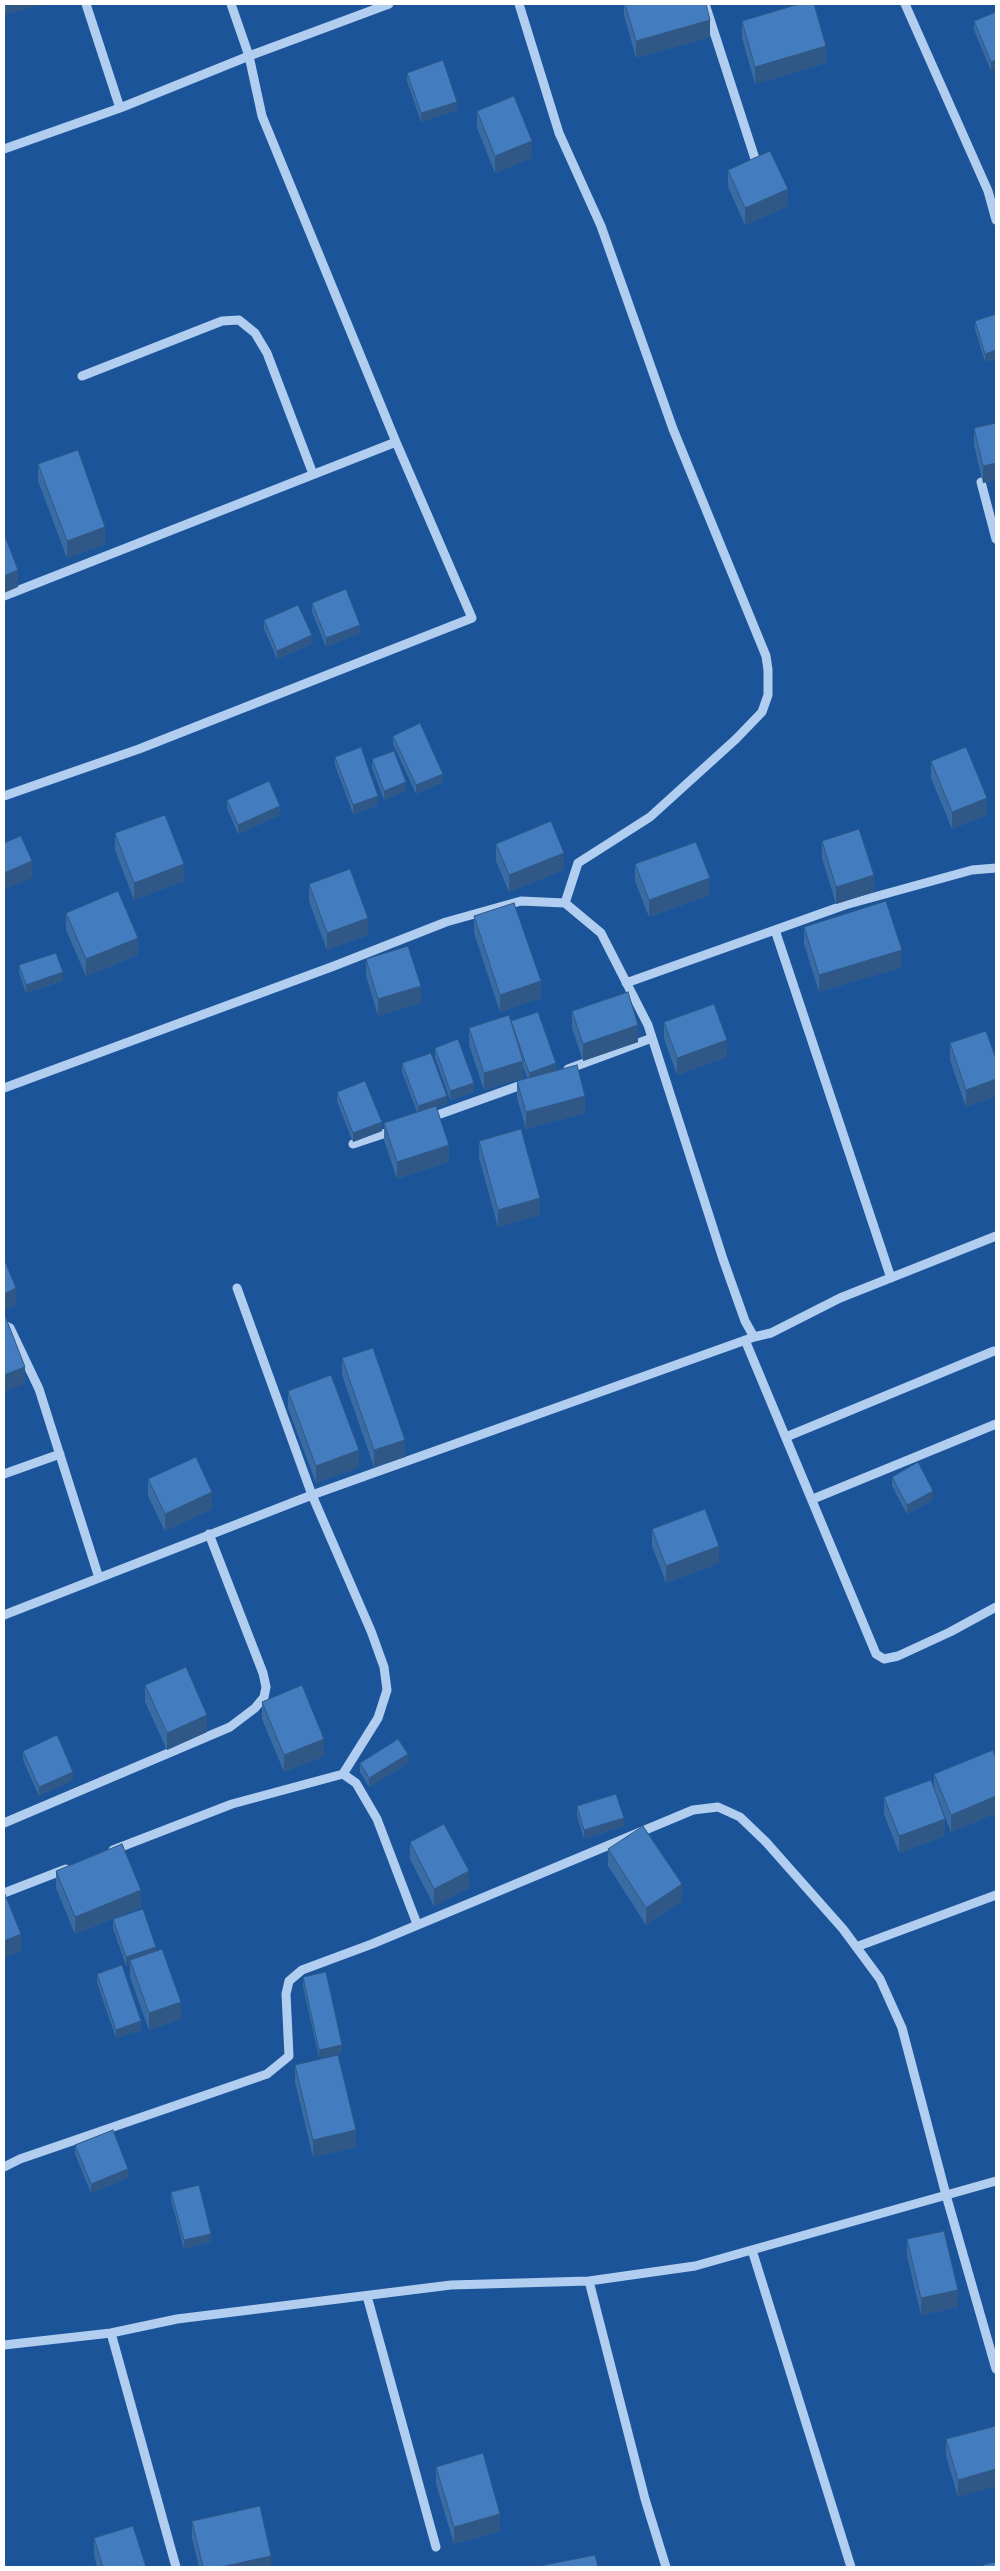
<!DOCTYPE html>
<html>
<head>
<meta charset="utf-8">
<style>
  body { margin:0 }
  #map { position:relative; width:1000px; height:2571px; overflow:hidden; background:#1b5499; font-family:"Nunito Sans",sans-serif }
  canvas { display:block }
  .frame { position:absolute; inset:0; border:5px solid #fff; pointer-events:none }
</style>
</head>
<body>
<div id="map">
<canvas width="1000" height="2571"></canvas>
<div class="frame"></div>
</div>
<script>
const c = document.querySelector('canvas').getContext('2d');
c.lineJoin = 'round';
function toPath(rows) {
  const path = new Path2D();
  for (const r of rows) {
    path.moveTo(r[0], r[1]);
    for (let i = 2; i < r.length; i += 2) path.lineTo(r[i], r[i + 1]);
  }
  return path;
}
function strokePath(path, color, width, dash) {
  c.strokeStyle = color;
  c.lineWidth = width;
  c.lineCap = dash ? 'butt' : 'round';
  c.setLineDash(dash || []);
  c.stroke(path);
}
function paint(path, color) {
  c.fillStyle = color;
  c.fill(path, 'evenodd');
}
const minor = toPath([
  [86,4,120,108],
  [519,4,559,133,601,226,673,429,766,656,768,670,768,695,762,712,736,739,650,817,578,863,565,903],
  [705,4,758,168],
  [905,4,988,191,996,220],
  [4,149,120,108,249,56,389,4],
  [82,376,222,321,239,320,255,333,267,353,313,474],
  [981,482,996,539],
  [4,596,396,442],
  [4,796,139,749,472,618,396,442,262,116,249,56,231,4],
  [775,930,891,1278],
  [626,983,845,905,972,870,996,868],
  [568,1069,652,1038],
  [4,1088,334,966,446,922,521,901,565,903,601,933,648,1025,723,1259,745,1321,754,1337,771,1333,840,1298,996,1236],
  [429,1118,527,1083],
  [353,1144,395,1130],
  [237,1288,312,1495,371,1631,384,1667,387,1690,378,1718,343,1774],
  [4,1325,10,1328,39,1389,99,1578],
  [745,1340,876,1654,884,1659,898,1656,950,1632,996,1607],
  [786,1437,994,1351],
  [4,1474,60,1454],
  [813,1499,996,1424],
  [4,1615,312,1495,754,1337],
  [4,1823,230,1727,255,1708,264,1697,266,1687,263,1673,209,1534],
  [113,1850,232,1804,343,1774,356,1783,377,1819,417,1924],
  [4,1893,66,1869],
  [856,1947,996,1895],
  [4,2167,20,2159,267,2074,289,2056,286,1994,289,1981,302,1970,372,1944,693,1810,718,1807,740,1817,766,1842,843,1929,880,1979,902,2028,946,2195,996,2369],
  [752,2250,851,2567],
  [589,2281,645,2499,666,2567],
  [367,2296,436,2547],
  [111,2333,176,2567],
  [4,2345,111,2333,177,2319,451,2285,589,2281,695,2266,996,2181]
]);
const wall = toPath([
  [4,4,44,4,6,14,4,8],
  [624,4,706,4,710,37,636,58,624,15],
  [996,12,991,71,974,30,974,21],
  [742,21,826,63,755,84,742,38],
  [407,73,457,110,421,122,407,81],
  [477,111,532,158,495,173,477,128],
  [728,170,788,206,745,225,728,187],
  [996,314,985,362,975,329,975,321],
  [996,423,996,480,983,483,974,445,974,428],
  [38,464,105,544,67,558,38,481],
  [312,603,360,633,326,647,312,612],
  [264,620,312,644,277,659,264,629],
  [393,736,443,782,416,794,393,744],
  [335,757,378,805,353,814,335,765],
  [372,759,406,791,384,800,372,768],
  [931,761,987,815,952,829,931,778],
  [227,800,280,815,238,834,227,808],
  [115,833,184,881,134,900,115,850],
  [822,841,874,892,836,904,822,858],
  [496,844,564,870,509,892,496,861],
  [635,864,710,895,649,917,635,881],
  [309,884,368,935,327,950,309,901],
  [66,913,138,955,86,976,66,930],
  [474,916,541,998,500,1012,474,933],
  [804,927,902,967,819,992,804,944],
  [366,959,421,1003,378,1016,366,976],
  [19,965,63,981,26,993,19,973],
  [572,1011,638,1042,583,1061,572,1028],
  [511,1022,556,1071,585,1113,526,1129,517,1098,517,1081,528,1079,523,1066,523,1078,484,1090,469,1045,469,1028],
  [664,1022,727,1057,677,1075,664,1039],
  [950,1043,996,1059,996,1096,966,1107,950,1060],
  [435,1048,474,1092,450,1100,435,1057],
  [402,1063,447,1104,436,1108,449,1162,397,1179,384,1140,384,1123,417,1112,402,1072],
  [337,1092,382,1131,353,1142,337,1101],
  [479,1141,540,1215,498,1227,479,1158],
  [342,1358,405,1457,374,1467,342,1375],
  [288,1391,359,1467,316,1483,288,1408],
  [892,1477,933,1500,907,1514,892,1486],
  [148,1479,212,1509,165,1531,148,1496],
  [652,1529,719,1563,666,1583,652,1546],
  [145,1685,207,1732,167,1750,145,1702],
  [262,1702,324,1756,284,1772,262,1719],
  [23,1751,73,1780,39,1796,23,1760],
  [996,1759,996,1813,951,1832,936,1794,945,1836,899,1853,884,1814,884,1797,934,1790,934,1774],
  [360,1763,408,1763,369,1787,360,1772],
  [577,1806,624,1826,584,1839,577,1815],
  [410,1842,469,1888,434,1906,410,1859],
  [608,1849,682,1901,646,1925,608,1866],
  [56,1871,141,1907,75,1934,56,1888],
  [113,1919,156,1951,181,2019,149,2030,130,1977,130,1965,126,1966,113,1928],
  [97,1974,141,2030,116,2038,97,1983],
  [303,1977,342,2053,319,2058,303,1986],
  [295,2065,356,2147,313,2157,295,2082],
  [75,2145,128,2178,91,2193,75,2154],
  [171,2192,211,2242,184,2249,171,2200],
  [907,2239,958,2307,921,2315,907,2256],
  [996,2426,958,2497,946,2456,946,2439],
  [436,2467,500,2531,454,2544,436,2484],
  [192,2521,271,2567,199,2567,192,2538],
  [94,2538,146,2567,97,2567,94,2555]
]);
const shadedWall = toPath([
  [6,4,44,4,6,14],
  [710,20,710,37,636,58,636,41],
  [826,46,826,63,755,84,755,67],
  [996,60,996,69,991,71,991,62],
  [457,102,457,110,421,122,421,113],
  [532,141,532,158,495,173,495,156],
  [788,189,788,206,745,225,745,208],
  [996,350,996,359,985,362,985,354],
  [996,463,996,480,983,483,983,466],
  [105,527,105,544,67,558,67,541],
  [18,570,18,587,4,593,4,576],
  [360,625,360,633,326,647,326,638],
  [312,635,312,644,277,659,277,651],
  [443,774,443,782,416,794,416,785],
  [406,782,406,791,384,800,384,791],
  [378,796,378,805,353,814,353,805],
  [987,798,987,815,952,829,952,812],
  [280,806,280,815,238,834,238,825],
  [564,853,564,870,509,892,509,875],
  [32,861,32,878,4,890,4,873],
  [184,864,184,881,134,900,134,883],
  [874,875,874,892,836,904,836,887],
  [710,878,710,895,649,917,649,900],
  [368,918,368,935,327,950,327,933],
  [138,938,138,955,86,976,86,959],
  [902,950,902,967,819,992,819,975],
  [63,972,63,981,26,993,26,985],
  [541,981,541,998,500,1012,500,995],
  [421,986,421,1003,378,1016,378,999],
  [638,1025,638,1042,583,1061,583,1044],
  [727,1040,727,1057,677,1075,677,1058],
  [523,1061,523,1078,484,1090,484,1073],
  [556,1063,556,1072,529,1081,529,1073],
  [996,1079,996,1096,966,1107,966,1090],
  [474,1083,474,1092,450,1100,450,1091],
  [447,1096,447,1104,418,1115,418,1106],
  [585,1096,585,1113,526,1129,526,1112],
  [382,1122,382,1131,353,1142,353,1133],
  [449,1145,449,1162,397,1179,397,1162],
  [540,1198,540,1215,498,1227,498,1210],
  [16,1288,16,1305,4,1311,4,1294],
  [25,1367,25,1384,4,1392,4,1375],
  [405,1440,405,1457,374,1467,374,1450],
  [359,1450,359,1467,316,1483,316,1466],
  [933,1491,933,1500,907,1514,907,1505],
  [212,1492,212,1509,165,1531,165,1514],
  [719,1546,719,1563,666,1583,666,1566],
  [207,1715,207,1732,167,1750,167,1733],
  [324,1739,324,1756,284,1772,284,1755],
  [408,1754,408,1763,369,1787,369,1778],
  [73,1772,73,1780,39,1796,39,1787],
  [996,1796,996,1813,951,1832,951,1815],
  [624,1818,624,1826,584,1839,584,1830],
  [945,1819,945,1836,899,1853,899,1836],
  [469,1871,469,1888,434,1906,434,1889],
  [682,1884,682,1901,646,1925,646,1908],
  [141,1890,141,1907,75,1934,75,1917],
  [21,1934,21,1951,4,1958,4,1941],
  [156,1947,156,1956,130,1960,130,1965,126,1966,126,1957],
  [181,2002,181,2019,149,2030,149,2013],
  [141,2021,141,2030,116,2038,116,2030],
  [342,2045,342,2053,319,2058,319,2050],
  [356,2130,356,2147,313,2157,313,2140],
  [128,2169,128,2178,91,2193,91,2184],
  [211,2234,211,2242,184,2249,184,2240],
  [958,2290,958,2307,921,2315,921,2298],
  [996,2469,996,2486,958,2497,958,2480],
  [500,2514,500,2531,454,2544,454,2527],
  [271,2556,271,2567,221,2567]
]);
const building = toPath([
  [625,4,706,4,710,20,636,41,625,4],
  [799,4,814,4,826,46,755,67,742,21,799,4],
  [996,12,996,60,991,62,974,21,996,12],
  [443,60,457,102,421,113,407,73,443,60],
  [514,96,532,141,495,156,477,111,514,96],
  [770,151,788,189,745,208,728,170,770,151],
  [996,314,996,350,985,354,975,321,996,314],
  [996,423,996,463,983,466,974,428,996,423],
  [78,450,105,527,67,541,38,464,78,450],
  [4,534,18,570,4,576,4,534],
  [346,589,360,625,326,638,312,603,346,589],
  [298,605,312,635,277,651,264,620,298,605],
  [420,723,443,774,416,785,393,736,420,723],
  [361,747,378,796,353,805,335,757,361,747],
  [966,747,987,798,952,812,931,761,966,747],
  [394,751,406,782,384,791,372,759,394,751],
  [269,781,280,806,238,825,227,800,269,781],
  [165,815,184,864,134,883,115,833,165,815],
  [551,821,564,853,509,875,496,844,551,821],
  [859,829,874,875,836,887,822,841,859,829],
  [21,836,32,861,4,873,4,843,21,836],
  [696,842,710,878,649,900,635,864,696,842],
  [350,869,368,918,327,933,309,884,350,869],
  [118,891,138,938,86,959,66,913,118,891],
  [886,901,902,950,819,975,804,927,886,901],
  [514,903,541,981,500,995,474,916,514,903],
  [408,946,421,986,378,999,366,959,408,946],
  [56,953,63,972,26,985,19,965,56,953],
  [628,992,638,1025,583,1044,572,1011,628,992],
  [714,1004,727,1040,677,1058,664,1022,714,1004],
  [538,1012,556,1063,529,1073,511,1021,538,1012],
  [509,1015,523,1061,484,1073,469,1028,509,1015],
  [986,1031,996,1059,996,1079,966,1090,950,1043,986,1031],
  [458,1039,474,1083,450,1091,435,1048,458,1039],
  [431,1053,447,1096,418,1106,402,1063,431,1053],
  [577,1065,585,1096,526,1112,517,1081,577,1065],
  [365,1081,382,1122,353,1133,337,1092,365,1081],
  [436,1106,449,1145,397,1162,384,1123,436,1106],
  [521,1129,540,1198,498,1210,479,1141,521,1129],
  [4,1259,16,1288,4,1294,4,1259],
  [4,1313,25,1367,4,1375,4,1313],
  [373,1348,405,1440,374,1450,342,1358,373,1348],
  [331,1375,359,1450,316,1466,288,1391,331,1375],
  [196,1457,212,1492,165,1514,148,1479,196,1457],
  [918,1462,933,1491,907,1505,892,1477,918,1462],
  [705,1509,719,1546,666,1566,652,1529,705,1509],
  [186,1667,207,1715,167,1733,145,1685,186,1667],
  [302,1685,324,1739,284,1755,262,1702,302,1685],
  [57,1735,73,1772,39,1787,23,1751,57,1735],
  [398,1739,408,1754,369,1778,360,1763,398,1739],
  [993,1750,996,1759,996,1796,951,1815,934,1774,993,1750],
  [931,1780,945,1819,899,1836,884,1797,931,1780],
  [616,1794,624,1818,584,1830,577,1806,616,1794],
  [444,1824,469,1871,434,1889,410,1842,444,1824],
  [643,1826,682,1884,646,1908,608,1849,643,1826],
  [122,1844,141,1890,75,1917,56,1871,122,1844],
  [4,1892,21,1934,4,1941,4,1892],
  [143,1909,156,1947,126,1957,113,1919,143,1909],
  [162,1949,181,2002,149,2013,130,1960,162,1949],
  [122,1965,141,2021,116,2030,97,1974,122,1965],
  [326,1972,342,2045,319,2050,303,1977,326,1972],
  [338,2055,356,2130,313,2140,295,2065,338,2055],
  [113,2130,128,2169,91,2184,75,2145,113,2130],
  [199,2185,211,2234,184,2240,171,2192,199,2185],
  [944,2231,958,2290,921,2298,907,2239,944,2231],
  [996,2426,996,2469,958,2480,946,2439,996,2426],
  [483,2453,500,2514,454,2527,436,2467,483,2453],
  [260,2506,271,2556,221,2567,203,2567,192,2521,260,2506],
  [133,2526,146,2567,103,2567,94,2538,133,2526],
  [595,2555,598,2567,535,2567,595,2555],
  [996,2562,996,2567,983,2567,983,2565,996,2562]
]);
strokePath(minor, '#b1cef0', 9);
paint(wall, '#3a6ca4');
paint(shadedWall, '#305886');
paint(building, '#447dbf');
strokePath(building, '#305886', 1);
</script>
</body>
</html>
